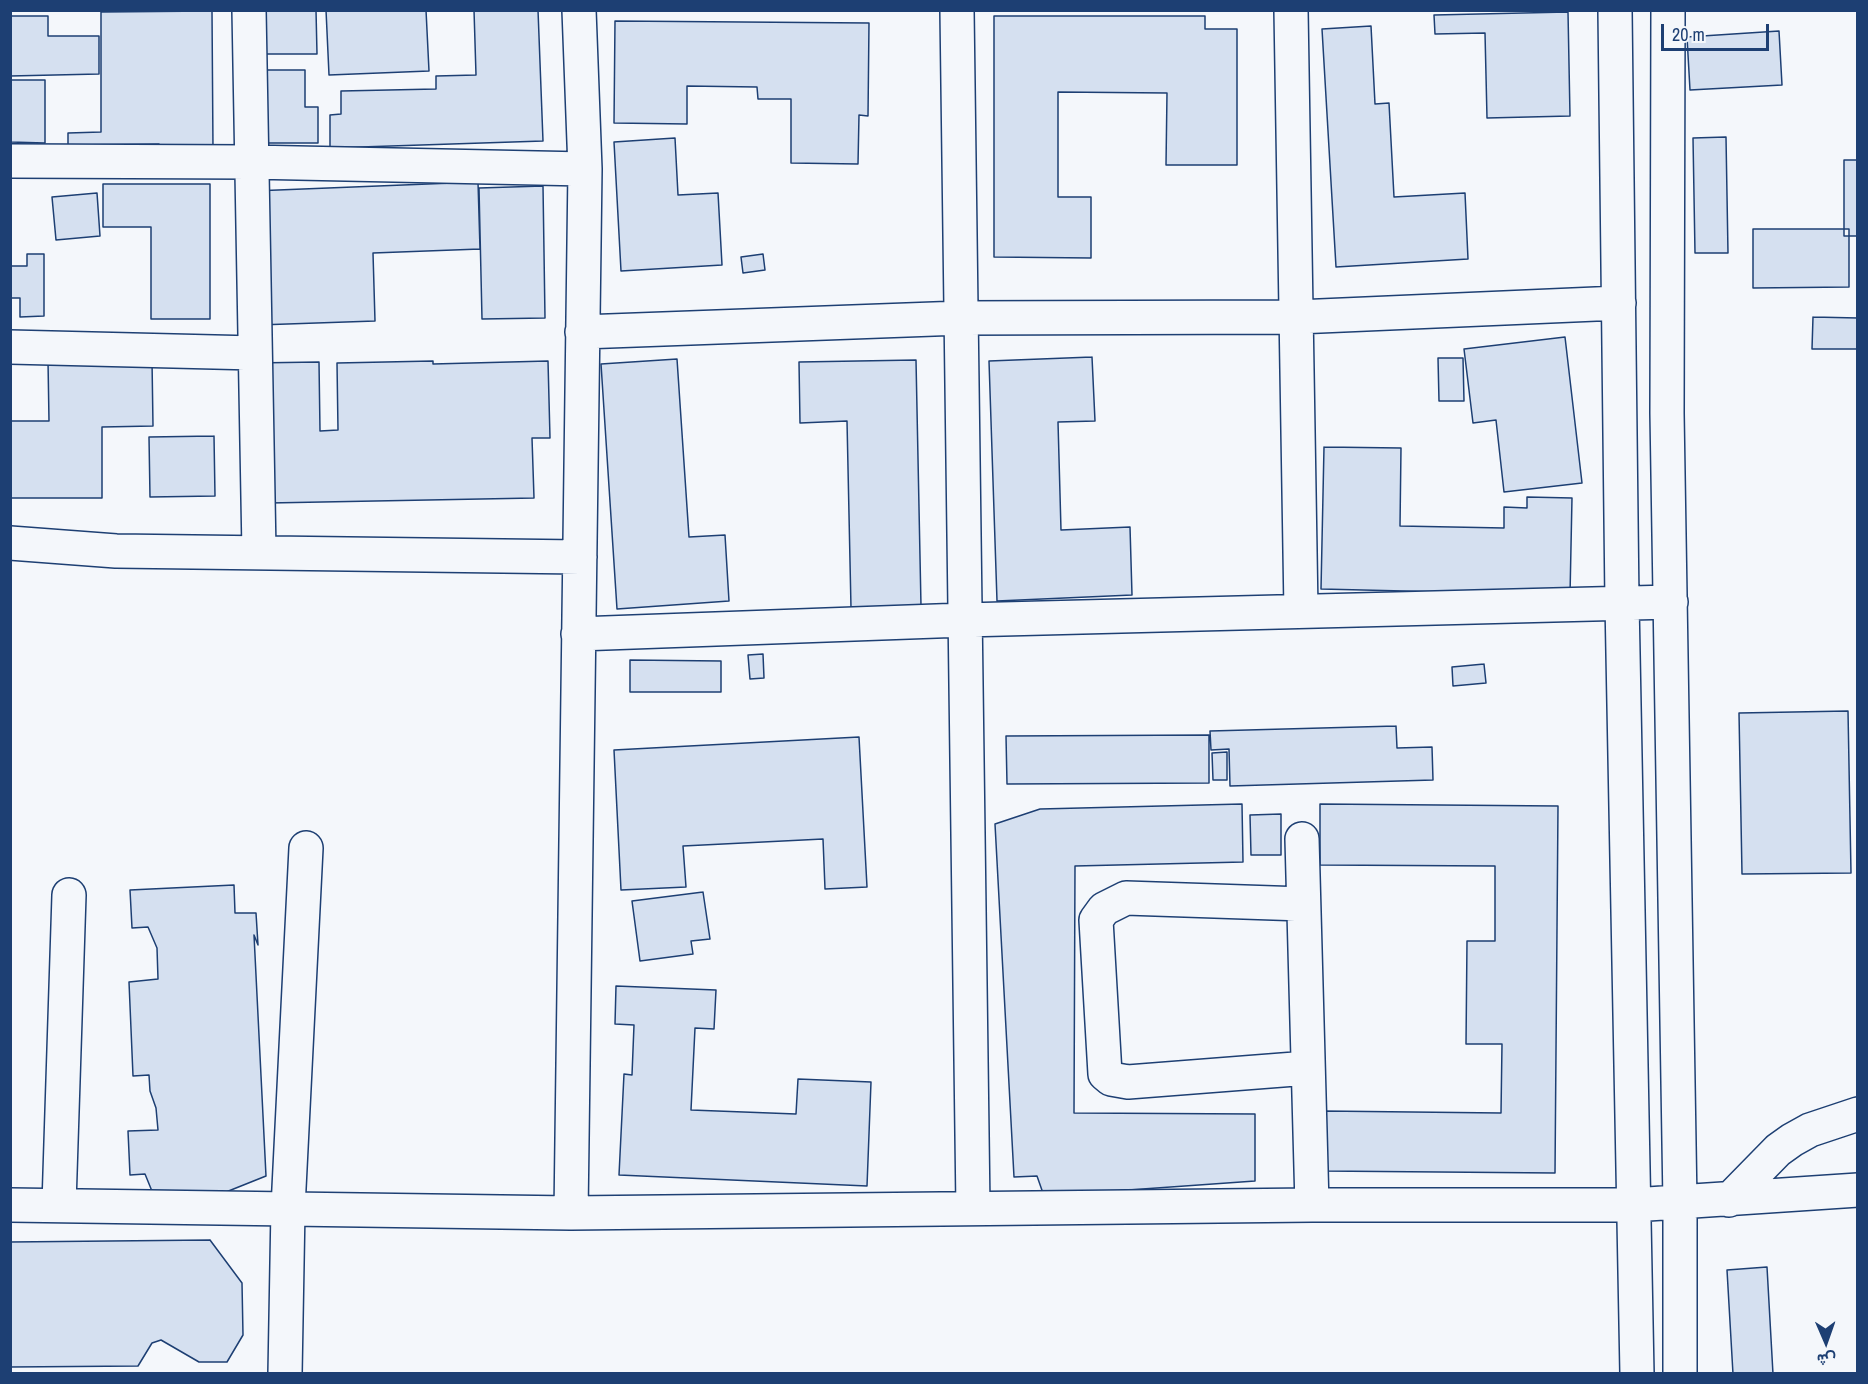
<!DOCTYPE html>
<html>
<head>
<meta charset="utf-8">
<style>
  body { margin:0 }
  #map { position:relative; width:1868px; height:1384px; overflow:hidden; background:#f4f7fb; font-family:"Archivo Narrow",Vazirmatn,sans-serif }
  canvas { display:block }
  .frame { position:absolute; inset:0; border:12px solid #1d3f73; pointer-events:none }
  .north { position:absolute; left:1796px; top:1312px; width:60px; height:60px; -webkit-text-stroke:4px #f4f7fb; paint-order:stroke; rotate:178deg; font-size:16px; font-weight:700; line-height:24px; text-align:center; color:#1d3f73 }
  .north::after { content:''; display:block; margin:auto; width:21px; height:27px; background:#1d3f73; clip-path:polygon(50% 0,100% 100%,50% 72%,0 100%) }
  .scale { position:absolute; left:1661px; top:24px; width:108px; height:27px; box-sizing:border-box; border:3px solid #1d3f73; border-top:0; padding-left:8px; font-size:18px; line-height:21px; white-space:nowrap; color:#1d3f73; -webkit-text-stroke:4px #f4f7fb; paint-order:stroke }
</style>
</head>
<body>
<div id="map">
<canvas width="1868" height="1384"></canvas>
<div class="frame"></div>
<div class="north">ش</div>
<div class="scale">20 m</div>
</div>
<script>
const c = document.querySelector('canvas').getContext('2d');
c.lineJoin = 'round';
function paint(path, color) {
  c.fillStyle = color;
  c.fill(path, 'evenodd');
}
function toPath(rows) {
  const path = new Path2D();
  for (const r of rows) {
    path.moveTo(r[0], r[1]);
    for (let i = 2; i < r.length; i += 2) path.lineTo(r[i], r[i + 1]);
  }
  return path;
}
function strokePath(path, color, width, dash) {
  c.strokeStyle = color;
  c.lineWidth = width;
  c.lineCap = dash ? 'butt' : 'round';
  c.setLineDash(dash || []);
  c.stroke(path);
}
const building = toPath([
  [252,10,316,10,317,54,252,54,252,10],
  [326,10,426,10,429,71,329,75,326,10],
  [474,10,538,10,543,141,330,148,330,115,341,114,341,91,436,89,436,76,476,75,474,10],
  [212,11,213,149,160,149,159,144,68,145,68,133,101,132,101,12,212,11],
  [1568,12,1570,116,1487,118,1485,33,1435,34,1434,15,1568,12],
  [10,16,48,16,48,36,99,36,99,74,10,76,10,16],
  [994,16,1205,16,1205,29,1237,29,1237,165,1166,165,1167,93,1058,92,1058,197,1091,197,1091,258,994,257,994,16],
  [615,21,869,23,868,116,859,115,858,164,791,163,791,99,758,99,757,87,687,86,687,124,614,123,615,21],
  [1371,26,1375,104,1389,103,1394,197,1465,193,1468,259,1336,267,1322,29,1371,26],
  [1779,31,1782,85,1690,90,1687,37,1779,31],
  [256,70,305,70,305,107,318,107,318,143,253,143,256,70],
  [10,80,45,80,45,143,10,142,10,80],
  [1726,137,1728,253,1695,253,1693,138,1726,137],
  [675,138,678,195,718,193,722,265,621,271,614,142,675,138],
  [1844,160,1858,160,1858,236,1844,236,1844,160],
  [478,182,480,249,373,253,375,321,258,325,253,191,478,182],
  [103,184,210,184,210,319,151,319,151,227,103,227,103,184],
  [543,186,545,318,482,319,479,188,543,186],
  [97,193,100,236,56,240,52,197,97,193],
  [1753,229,1849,229,1849,287,1753,288,1753,229],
  [27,254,44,254,44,316,20,317,20,298,10,298,10,266,27,266,27,254],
  [763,254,765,270,743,273,741,257,763,254],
  [1813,317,1858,318,1858,349,1812,349,1813,317],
  [1565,337,1582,483,1504,492,1496,420,1473,423,1464,349,1565,337],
  [1092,357,1095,421,1058,422,1061,530,1130,527,1132,595,997,601,989,361,1092,357],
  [1438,358,1463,358,1464,401,1439,401,1438,358],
  [677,359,689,537,725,535,729,601,617,609,601,364,677,359],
  [152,360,153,426,102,427,102,498,10,498,10,421,49,421,48,361,152,360],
  [916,360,921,606,851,608,847,421,800,423,799,362,916,360],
  [433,361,433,364,548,361,550,438,532,438,534,498,269,503,253,363,319,362,320,431,338,430,337,363,433,361],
  [214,436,215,496,150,497,149,437,214,436],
  [1324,447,1401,448,1400,526,1504,528,1504,507,1527,508,1527,497,1572,498,1570,595,1321,589,1324,447],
  [763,654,764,678,750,679,748,655,763,654],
  [630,660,721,661,721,692,630,692,630,660],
  [1484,664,1486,683,1453,686,1452,667,1484,664],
  [1848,711,1851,873,1742,874,1739,713,1848,711],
  [1396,726,1397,748,1432,747,1433,780,1230,786,1229,749,1211,750,1210,731,1396,726],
  [1209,735,1209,783,1007,784,1006,736,1209,735],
  [859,737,867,887,825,889,823,839,683,846,686,887,621,890,614,750,859,737],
  [1227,752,1227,780,1213,780,1212,753,1227,752],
  [1242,804,1243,862,1075,866,1074,1113,1255,1114,1255,1181,1044,1196,1037,1176,1014,1177,995,824,1040,809,1242,804],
  [1320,804,1558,806,1555,1173,1322,1171,1323,1111,1501,1113,1502,1044,1466,1044,1467,941,1495,941,1495,866,1320,865,1320,804],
  [1281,814,1281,855,1251,855,1250,815,1281,814],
  [234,885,235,913,256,913,258,945,254,935,266,1176,211,1198,156,1201,145,1174,130,1175,128,1131,158,1130,156,1108,150,1091,149,1075,133,1076,129,982,158,979,157,948,148,927,132,928,130,890,234,885],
  [703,892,710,939,691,941,693,954,640,961,632,901,703,892],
  [616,986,716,990,714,1029,695,1028,691,1110,796,1114,798,1079,871,1082,867,1186,619,1175,624,1074,632,1075,634,1025,615,1024,616,986],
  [210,1240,242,1283,243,1335,227,1362,199,1362,161,1340,152,1343,138,1366,10,1367,10,1242,210,1240],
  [1767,1267,1773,1374,1733,1374,1727,1270,1767,1267]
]);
const street = toPath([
  [249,10,259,552],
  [957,10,973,1208],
  [1291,10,1301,611],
  [1615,10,1622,602,1637,1374],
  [1668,10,1667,413,1680,1203,1680,1374],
  [10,161,250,162,585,169],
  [582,332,961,318,1297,317,1619,303],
  [10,347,255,353],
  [10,543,116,551,580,557],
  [578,634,964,620,1671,602],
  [1302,839,1312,1205],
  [1303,904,1126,898,1104,909,1096,920,1105,1074,1111,1079,1128,1082,1308,1068],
  [1729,1200,1778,1150,1792,1140,1810,1130,1858,1114],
  [59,1204,69,895],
  [10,1205,571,1213,1312,1205,1633,1205,1858,1190],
  [571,1213,585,169,579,10],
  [285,1374,288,1208,306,848]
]);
paint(building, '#d5e0f0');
strokePath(building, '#1d3f73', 1.5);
strokePath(street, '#1d3f73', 36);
strokePath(street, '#f4f7fb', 33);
</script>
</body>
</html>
